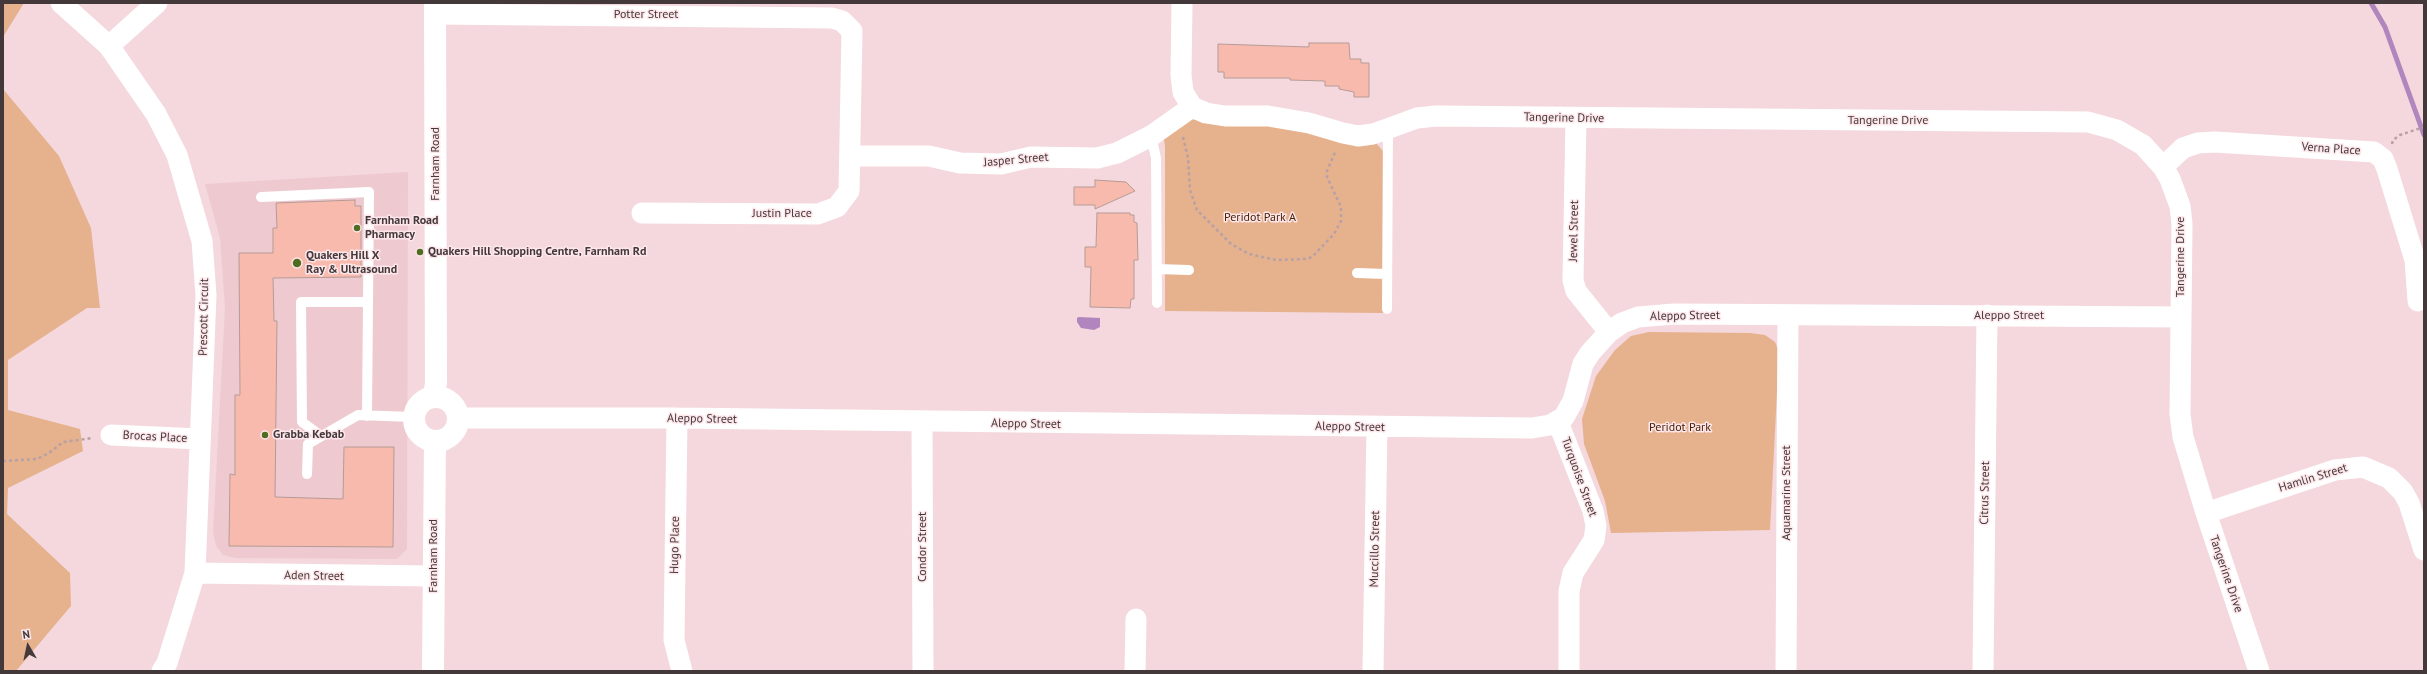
<!DOCTYPE html>
<html>
<head>
<meta charset="utf-8">
<style>
  body { margin:0 }
  #map { position:relative; width:2427px; height:674px; overflow:hidden; background:#f4d8dd; font-family:"PT Sans",sans-serif }
  canvas { display:block }
  .frame { position:absolute; inset:0; border:4px solid #44393a; pointer-events:none }
  .north { position:absolute; left:8px; top:626px; width:40px; height:40px; -webkit-text-stroke:3px #fee7eb; paint-order:stroke; rotate:351deg; font-size:11px; font-weight:700; line-height:16px; text-align:center; color:#44393a }
  .north::after { content:''; display:block; margin:auto; width:14px; height:18px; background:#44393a; clip-path:polygon(50% 0,100% 100%,50% 72%,0 100%) }
</style>
</head>
<body>
<div id="map">
<canvas width="2427" height="674"></canvas>
<div class="frame"></div>
<div class="north">N</div>
</div>
<script>
const c = document.querySelector('canvas').getContext('2d');
c.lineJoin = 'round';
function paint(path, color) {
  c.fillStyle = color;
  c.fill(path, 'evenodd');
}
function toPath(rows) {
  const path = new Path2D();
  for (const r of rows) {
    if (r.length === 3) {
      path.moveTo(r[0] + r[2], r[1]);
      path.arc(r[0], r[1], r[2], 0, 2 * Math.PI);
      continue;
    }
    path.moveTo(r[0], r[1]);
    for (let i = 2; i < r.length; i += 2) path.lineTo(r[i], r[i + 1]);
  }
  return path;
}
function strokePath(path, color, width, dash) {
  c.strokeStyle = color;
  c.lineWidth = width;
  c.lineCap = dash ? 'butt' : 'round';
  c.setLineDash(dash || []);
  c.stroke(path);
}
function drawText(font, color, halo, rows, align = 'center') {
  c.font = font + ' "PT Sans",sans-serif';
  c.lineWidth = 3;
  c.setLineDash([]);
  c.textBaseline = 'middle';
  c.strokeStyle = halo;
  c.fillStyle = color;
  for (const [text, x, y, turn = 0] of rows) {
    c.save();
    c.translate(x, y);
    c.rotate((+turn || 0) * Math.PI / 180);
    c.textAlign = isNaN(turn) ? turn : align;
    if (halo) c.strokeText(text, 0, 0);
    c.fillText(text, 0, 0);
    c.restore();
  }
}
const built = toPath([
  [408,172,407,549,397,559,235,558,223,555,216,546,213,532,225,308,220,238,205,184]
]);
const green = toPath([
  [3,3,24,3,3,37],
  [3,89,59,156,91,228,100,308,87,308,8,360,8,410,80,429,83,451,8,488,7,514,70,573,71,606,16,671,3,671],
  [1189,119,1248,123,1375,142,1383,151,1383,313,1165,311,1165,146,1163,134],
  [1649,332,1750,333,1765,335,1775,342,1779,352,1770,530,1611,533,1605,501,1584,444,1582,419,1596,376,1615,350,1631,336]
]);
const water = toPath([
  [1079,317,1100,318,1100,327,1094,330,1081,328,1077,322,1077,318]
]);
const stream = toPath([
  [2371,3,2385,27,2424,135]
]);
const building = toPath([
  [1309,43,1349,43,1350,59,1361,59,1361,63,1369,63,1369,97,1354,97,1354,92,1339,89,1339,86,1325,86,1325,81,1290,80,1290,78,1224,78,1224,72,1218,72,1218,44,1309,47,1309,43],
  [1095,180,1126,182,1135,191,1095,209,1095,205,1074,205,1074,187,1095,187,1095,180],
  [355,200,355,206,361,206,361,277,273,278,274,321,277,321,275,497,343,499,344,447,394,447,393,547,229,546,230,474,235,475,235,395,240,395,239,253,273,253,273,228,277,228,276,203,355,200],
  [1097,213,1130,213,1130,215,1134,215,1134,222,1137,223,1138,260,1134,260,1134,299,1131,299,1130,308,1090,307,1091,267,1085,267,1085,247,1096,247,1097,213]
]);
const path = toPath([
  [1183,137,1188,158,1190,190,1197,210,1231,244,1249,254,1276,260,1306,259,1312,257,1334,234,1341,221,1341,207,1327,177,1327,171,1336,150],
  [2392,144,2393,140,2400,135,2424,127],
  [3,461,37,459,49,453,63,442,93,438]
]);
const service = toPath([
  [1151,136,1156,158,1157,303],
  [261,197,369,192,368,302],
  [1157,269,1189,270],
  [1357,273,1387,274],
  [1387,309,1388,127],
  [321,436,302,422,301,302,368,302,367,416],
  [307,474,308,444,358,415,413,417]
]);
const minor = toPath([
  [61,3,109,46,156,114,177,155,202,241,206,295,195,573,167,663,162,671],
  [1182,3,1181,75,1183,92,1192,107,1206,113,1225,116,1268,116,1309,123,1343,133,1358,136,1373,134,1417,118,1436,116,2088,122,2117,130,2143,145,2163,167,2170,179,2180,206,2182,224,2180,414,2183,437,2206,513,2259,671],
  [435,14,832,18,842,21,852,31,849,191,837,207,818,214,642,213],
  [109,46,157,3],
  [1576,118,1573,280,1576,291,1609,332],
  [850,156,929,156,960,163,1001,164,1031,157,1097,158,1117,153,1151,136,1192,107],
  [2163,167,2183,148,2198,143,2215,142,2374,152,2383,159,2387,169,2415,260,2418,301],
  [677,418,674,640,682,671],
  [458,420,466,418,677,418,1532,428,1550,425,1564,417,1573,401,1583,364,1590,353,1609,332,1622,323,1638,317,1674,314,2181,317],
  [1558,422,1593,511,1596,526,1594,540,1573,573,1569,591,1569,671],
  [922,423,923,671],
  [111,435,200,439],
  [2206,513,2335,470,2363,467,2389,478,2403,492,2409,503,2424,550],
  [195,573,433,576],
  [1135,671,1136,619],
  [1373,671,1377,427],
  [1786,671,1788,316],
  [1983,671,1987,315]
]);
const tertiary = toPath([
  [436,419,22],
  [434,397,436,383,435,3],
  [433,671,435,441]
]);
const markers = [
  [357,228,4,"#4f6c20"],
  [420,252,4,"#4f6c20"],
  [297,263,5,"#4f6c20"],
  [265,435,4,"#4f6c20"]
];
const streetNames = [
  ["Potter Street",646,15],
  ["Tangerine Drive",1564,118,1],
  ["Tangerine Drive",1888,121],
  ["Verna Place",2331,149,4],
  ["Jasper Street",1016,160,-5],
  ["Farnham Road",436,164,-90],
  ["Justin Place",782,214],
  ["Jewel Street",1574,231,-89],
  ["Tangerine Drive",2181,257,-90],
  ["Aleppo Street",1685,316,-1],
  ["Aleppo Street",2009,316],
  ["Prescott Circuit",204,317,-89],
  ["Aleppo Street",702,419,1],
  ["Aleppo Street",1026,424,1],
  ["Aleppo Street",1350,427,1],
  ["Brocas Place",155,437,3],
  ["Turquoise Street",1579,477,70],
  ["Hamlin Street",2313,478,-17],
  ["Aquamarine Street",1787,493,-90],
  ["Citrus Street",1985,493,-89],
  ["Hugo Place",675,545,-89],
  ["Condor Street",923,547,-90],
  ["Muccillo Street",1375,549,-89],
  ["Farnham Road",434,556,-90],
  ["Tangerine Drive",2226,574,71],
  ["Aden Street",314,576,1]
];
const parkNames = [
  ["Peridot Park A",1260,218],
  ["Peridot Park",1680,428]
];
const poiNames = [
  ["Farnham Road",365,221],
  ["Pharmacy",365,235],
  ["Quakers Hill Shopping Centre, Farnham Rd",428,252],
  ["Quakers Hill X",306,256],
  ["Ray & Ultrasound",306,270],
  ["Grabba Kebab",273,435]
];
paint(built, '#eecad0');
paint(green, '#e6b18d');
paint(water, '#b186be');
strokePath(stream, '#b186be', 5);
paint(building, '#f9baae');
strokePath(building, '#b59b96', 1);
strokePath(path, '#b8a1a5', 2.5, [3, 3]);
strokePath(service, '#fff', 10);
strokePath(minor, '#fff', 21);
strokePath(tertiary, '#fff', 22);
for (const [x, y, r, color] of markers) {
  const dot = new Path2D();
  dot.arc(x, y, r, 0, 2 * Math.PI);
  c.fillStyle = color;
  c.fill(dot);
  strokePath(dot, '#fee7eb', 1.5);
}
drawText('12px', '#44393a', '#fee7eb', streetNames);
drawText('12px', '#461f00', '#fee7eb', parkNames);
drawText('bold 12px', '#44393a', '#fee7eb', poiNames, 'left');
</script>
</body>
</html>
